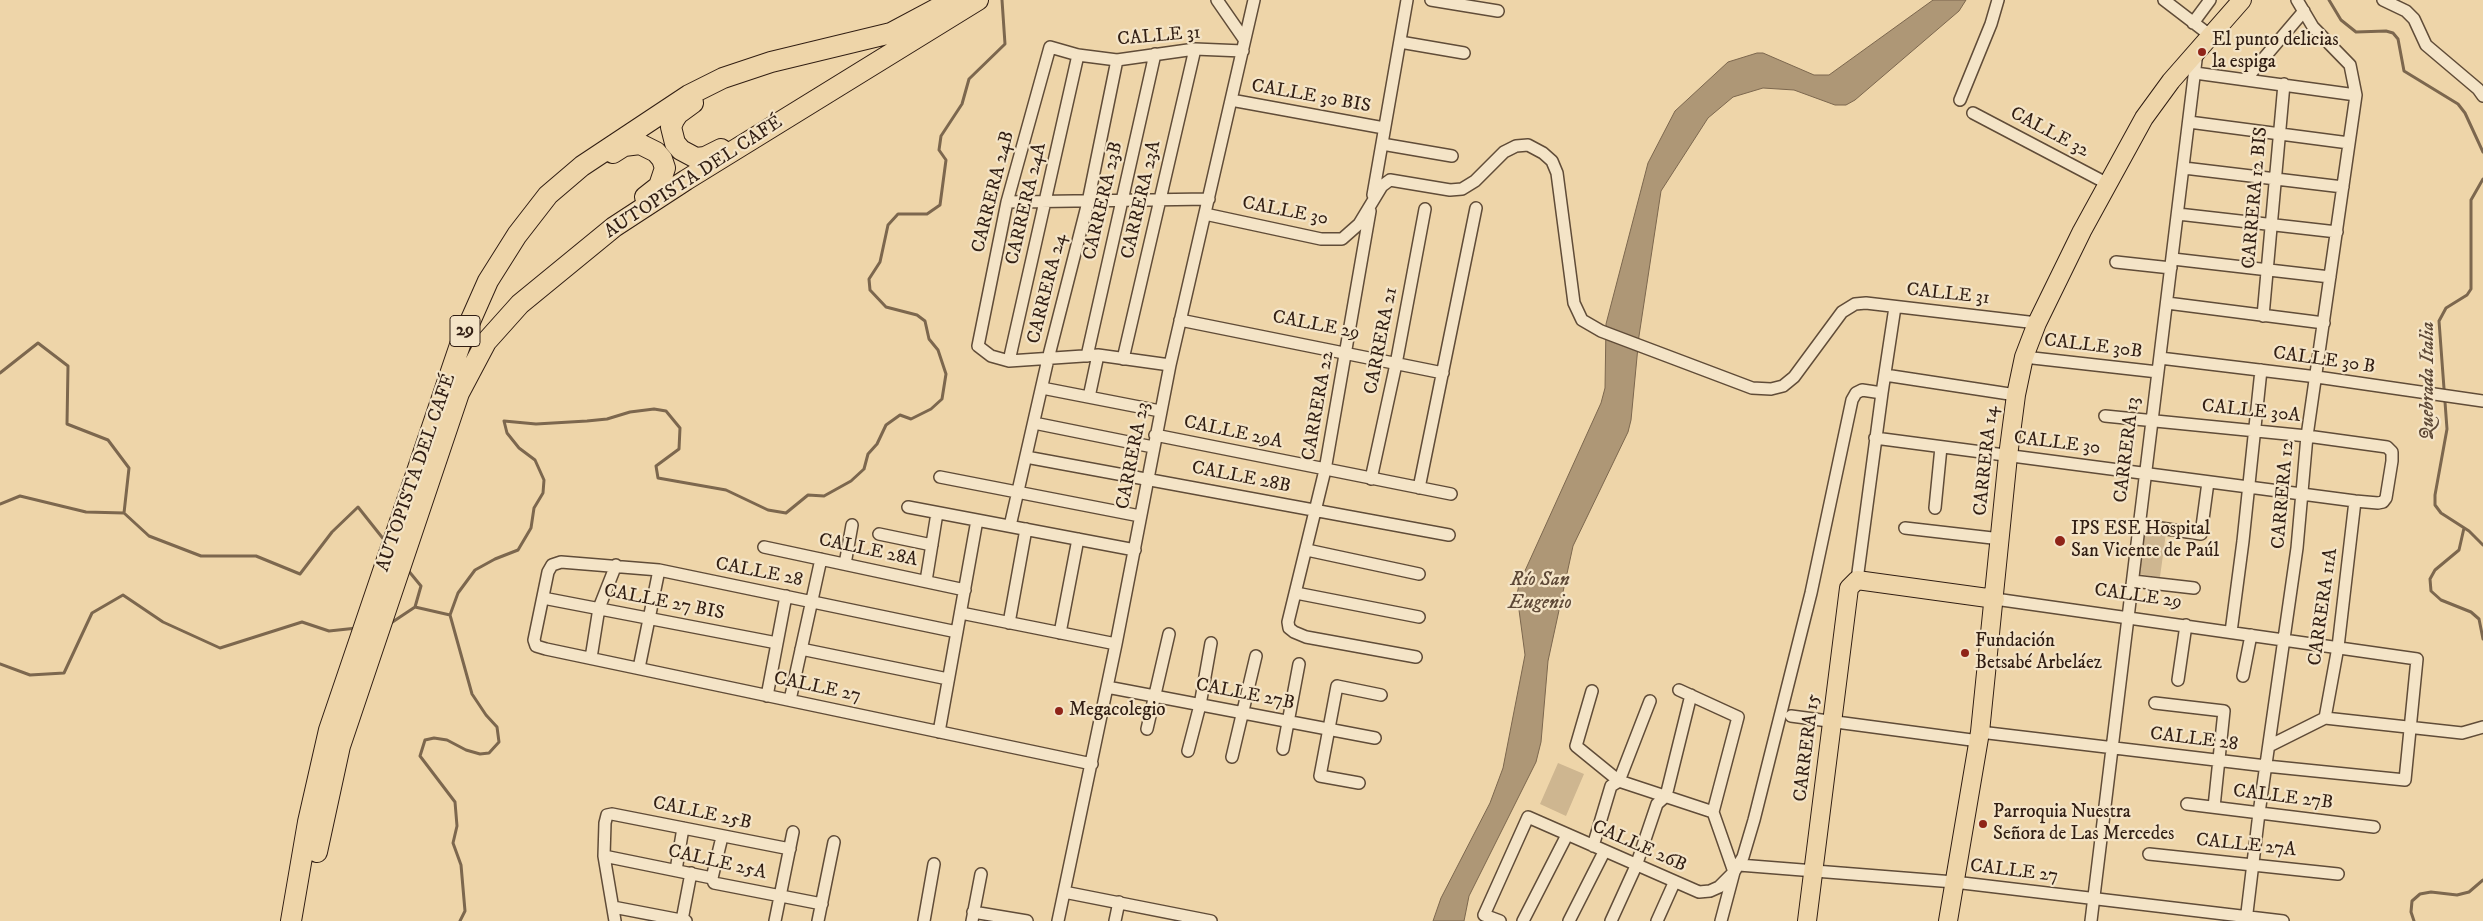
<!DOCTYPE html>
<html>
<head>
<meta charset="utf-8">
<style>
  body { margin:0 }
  canvas { display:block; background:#eed5a9 }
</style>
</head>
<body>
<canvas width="2483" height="921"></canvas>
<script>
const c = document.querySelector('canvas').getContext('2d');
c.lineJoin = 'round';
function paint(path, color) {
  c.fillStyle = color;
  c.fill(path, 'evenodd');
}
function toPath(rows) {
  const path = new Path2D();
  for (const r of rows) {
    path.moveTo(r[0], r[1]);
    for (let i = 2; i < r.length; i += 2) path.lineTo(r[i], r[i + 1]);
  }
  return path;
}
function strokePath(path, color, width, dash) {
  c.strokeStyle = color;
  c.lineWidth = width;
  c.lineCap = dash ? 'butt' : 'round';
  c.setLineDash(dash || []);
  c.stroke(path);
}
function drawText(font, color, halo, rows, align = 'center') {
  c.font = font + ' "IM FELL DW Pica",serif';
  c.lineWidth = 4.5;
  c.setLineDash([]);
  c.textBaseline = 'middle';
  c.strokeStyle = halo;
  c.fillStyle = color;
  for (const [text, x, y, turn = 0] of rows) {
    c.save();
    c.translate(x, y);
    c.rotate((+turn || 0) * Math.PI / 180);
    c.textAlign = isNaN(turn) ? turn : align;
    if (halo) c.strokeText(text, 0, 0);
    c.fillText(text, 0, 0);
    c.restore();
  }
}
const green = toPath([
  [2144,532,2166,533,2160,577,2138,574],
  [1558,763,1584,774,1566,816,1540,804]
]);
const water = toPath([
  [1933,0,1966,0,1959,11,1855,100,1846,105,1835,105,1794,90,1763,88,1733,97,1708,118,1661,191,1639,336,1631,420,1628,432,1573,546,1548,661,1541,742,1536,762,1469,896,1464,921,1433,921,1441,898,1490,803,1503,768,1525,655,1517,595,1519,584,1601,403,1605,388,1606,324,1648,163,1675,111,1728,62,1757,53,1763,53,1814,75,1829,75,1933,0]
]);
const stream = toPath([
  [2329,0,2341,20,2356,32,2386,31,2393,33,2398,39,2404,71,2458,104,2465,113,2483,152],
  [2483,179,2471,200,2471,289,2467,295,2446,308,2439,321,2447,429,2435,495,2435,505,2441,513,2469,531,2483,545],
  [0,373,38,343,68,366,67,424,108,440,129,468,124,513,149,536,201,556,256,556,300,574,332,532,358,507,385,541],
  [0,504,20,496,86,512,124,513],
  [2464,528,2459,550,2435,570,2430,579,2431,591,2441,600,2471,612,2479,619,2483,639],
  [407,569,421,586,415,607],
  [388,625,415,607,450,615],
  [0,664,30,675,64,673,92,613,123,595,163,622,220,648,302,622,329,631,357,628],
  [460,921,465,911,461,865,453,843,457,826,455,802,420,756,425,740,434,738,447,740,466,750,480,754,489,753,499,742,497,727,486,715,472,694,450,615,458,593,475,570,495,559,518,550,531,528,534,508,543,493,544,480,535,460,519,448,507,433,504,421,536,424,587,421,607,419,630,412,654,409,666,411,680,428,679,449,656,466,658,478,726,490,768,510,786,513,808,495,824,496,851,481,864,469,868,454,877,444,886,425,900,415,911,419,931,409,942,399,946,374,938,350,929,339,925,321,917,315,886,307,870,290,869,279,880,262,888,225,898,214,927,214,940,205,946,160,939,150,941,136,962,104,969,79,1005,44,1002,0],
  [2414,921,2411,912,2412,901,2420,894,2431,892,2457,895,2469,892,2483,880]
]);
const street = toPath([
  [1217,0,1244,39],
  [1431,0,1498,11],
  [2164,0,2211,36],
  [2383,0,2406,11,2414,19,2426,45,2478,89,2483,96],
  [2193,23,2210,0],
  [1400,42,1464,53],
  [2195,73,2356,95],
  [2246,79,2304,11],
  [1231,100,1384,128],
  [1960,100,1991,24,1998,0],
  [1973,113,2108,184],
  [2189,122,2349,143],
  [1382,144,1452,156],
  [2184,168,2343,187],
  [1373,195,1407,0],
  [1007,202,1209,199],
  [1370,211,1325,470,1288,622,1289,628,1294,632,1306,637,1416,657],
  [1205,214,1321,239,1342,239,1359,224,1382,186,1390,180,1450,190,1462,189,1475,181,1504,152,1516,146,1528,145,1543,153,1552,161,1557,173,1574,303,1582,320,1601,331,1752,388,1771,389,1783,386,1794,377,1842,312,1855,304,1866,303,2037,323],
  [2178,214,2337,232],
  [2173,259,2330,277],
  [2116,262,2171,268],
  [2167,303,2324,323],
  [2263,316,2284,84],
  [1180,320,1443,373],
  [1087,356,1155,54],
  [2024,357,2158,372],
  [2160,358,2317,377,2483,401],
  [1123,359,1195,49],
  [1009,361,1078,55],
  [1170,365,1098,355,1009,361,991,356,978,346,1007,202,1050,47,1078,55,1117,60,1195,49,1243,51],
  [1885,375,2016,395],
  [1042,388,1160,411],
  [1089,397,1098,355],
  [1034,423,1153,447],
  [1155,435,1451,494],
  [1875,438,2355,501,2378,503,2383,502,2386,498,2392,461,2392,452,2387,447,2307,436,2105,416],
  [1026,457,1449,535],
  [940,477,1140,516],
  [1371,479,1396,364,1425,209],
  [1419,488,1476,208],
  [908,507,1135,550],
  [1935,508,1941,447],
  [2140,525,2201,534,2208,482],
  [1010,526,1048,359,1088,202,1117,60],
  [1905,528,2001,539],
  [879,534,932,545],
  [764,547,965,590],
  [1307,550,1419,574],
  [845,564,852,525],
  [1857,580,1882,393,1895,307],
  [926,581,937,513],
  [2133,581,2194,588],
  [1296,593,1419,617],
  [543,598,777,643],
  [961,613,1116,644],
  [1009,623,1026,529],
  [957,632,659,570,561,562,552,565,548,572,534,640,536,646,546,649,1092,764],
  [2231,632,2243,541,2261,370],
  [1060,633,1078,539],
  [801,649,948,679],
  [591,658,599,608,616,565],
  [639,668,659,570],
  [2243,676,2251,635],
  [2178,680,2186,625],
  [1107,687,1375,738],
  [1679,690,1738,717,1713,812],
  [767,696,786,596],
  [790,700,821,559],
  [2155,703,2224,711,2214,807],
  [1791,716,1979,741],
  [2325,718,2338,647,2355,501],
  [1147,729,1169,634],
  [939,732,977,520],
  [1980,732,2266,766,2405,780,2417,659,1995,599],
  [2269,746,2325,718,2462,733,2483,727],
  [1283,749,1299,664],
  [1188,751,1200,705,1211,643],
  [1232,757,1256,656],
  [1359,783,1320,776,1337,686,1381,695],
  [2187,804,2374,827],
  [1593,846,1611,786,1619,781,1650,701],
  [2149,854,2338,874],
  [604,856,712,878,714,883,822,904],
  [1739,865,1954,882,2283,921],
  [676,870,683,828],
  [712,878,722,837],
  [1064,892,1211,921],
  [613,907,686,921],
  [973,912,1027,921],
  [682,920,691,873],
  [615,921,604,856,605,823,607,815,612,814,790,849],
  [775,921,793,832],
  [818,921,834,842],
  [924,921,934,864],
  [972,921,981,874],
  [1058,921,1116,644,1170,365,1254,0],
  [1115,921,1119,902],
  [1500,921,1484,915,1528,817,1699,892,1710,891,1719,887,1734,872,1713,812,1619,781,1576,746,1592,691],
  [1523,921,1567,835],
  [1569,921,1604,852],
  [1611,921,1636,866,1657,804,1666,796,1691,695],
  [1657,921,1674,883],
  [1721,921,1734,872,1743,857,1754,820,1811,593,1852,400,1856,393,1862,390,1882,393],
  [2091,921,2197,52],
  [2246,921,2259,813,2297,548,2307,436,2356,95,2350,65,2313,27,2297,0]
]);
const primary = toPath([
  [1807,921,1849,588,1857,580,1995,599],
  [1948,921,1980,732,2008,456,2016,395,2024,357,2037,323,2082,231,2144,118,2171,81,2242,0]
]);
const highway = toPath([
  [693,103,678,114,674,120,671,127,675,143,681,150,696,158,705,157,721,149],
  [613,153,624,146,640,144,656,152,662,159,665,168,659,186,645,197],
  [317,852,340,746,459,393,486,342,520,304,614,227,686,180,978,0],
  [291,921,308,822,329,730,461,342,488,281,517,235,548,195,582,166,689,95,723,78,771,62,891,33,953,0]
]);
const markers = [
  [2202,52,5,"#8f2418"],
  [2060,541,6,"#8f2418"],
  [1965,653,5,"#8f2418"],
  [1059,711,5,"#8f2418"],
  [1983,824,5,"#8f2418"]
];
const shields = [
  [465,331,30]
];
const shieldNames = [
  ["29",465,331]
];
const streetNames = [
  ["CALLE 31",1159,37,-5],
  ["CALLE 30 BIS",1311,97,10],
  ["CALLE 32",2049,133,28],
  ["AUTOPISTA DEL CAFÉ",694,178,-33],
  ["CARRERA 24B",994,192,-76],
  ["CARRERA 12 BIS",2256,198,-85],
  ["CARRERA 23A",1142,200,-77],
  ["CARRERA 23B",1104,201,-77],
  ["CARRERA 24A",1027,204,-77],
  ["CALLE 30",1285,212,11],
  ["CARRERA 24",1048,289,-76],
  ["CALLE 31",1948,295,6],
  ["CALLE 29",1316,326,11],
  ["CARRERA 21",1382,341,-79],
  ["CALLE 30B",2093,347,7],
  ["CALLE 30 B",2324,361,8],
  ["CARRERA 22",1319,406,-80],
  ["CALLE 30A",2251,412,6],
  ["CALLE 29A",1233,433,12],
  ["CALLE 30",2057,444,7],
  ["CARRERA 13",2128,450,-83],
  ["CARRERA 23",1134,456,-79],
  ["CARRERA 14",1987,461,-84],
  ["AUTOPISTA DEL CAFÉ",417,473,-71],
  ["CALLE 28B",1241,478,11],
  ["CARRERA 12",2284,495,-85],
  ["CALLE 28A",868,551,12],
  ["CALLE 28",759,573,11],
  ["CALLE 29",2138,597,8],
  ["CALLE 27 BIS",664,603,11],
  ["CARRERA 11A",2324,607,-82],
  ["CALLE 27",817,688,12],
  ["CALLE 27B",1245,695,11],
  ["CALLE 28",2194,740,7],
  ["CARRERA 15",1808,748,-83],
  ["CALLE 27B",2283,798,7],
  ["CALLE 25B",702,814,12],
  ["CALLE 27A",2246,846,6],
  ["CALLE 26B",1639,847,24],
  ["CALLE 25A",717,863,13],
  ["CALLE 27",2014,872,7]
];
const poiNames = [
  ["El punto delicias",2212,41],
  ["la espiga",2212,63],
  ["IPS ESE Hospital",2071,530],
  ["San Vicente de Paúl",2071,552],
  ["Fundación",1975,642],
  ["Betsabé Arbeláez",1975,664],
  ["Megacolegio",1069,711],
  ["Parroquia Nuestra",1993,813],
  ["Señora de Las Mercedes",1993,835]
];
const waterNames = [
  ["Quebrada Italia",2429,381,-90],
  ["Río San",1540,581],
  ["Eugenio",1540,604]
];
paint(green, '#ceb690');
paint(water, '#ae9776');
strokePath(water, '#7c674e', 1);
strokePath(stream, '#7c674e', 3);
strokePath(street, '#604c38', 14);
strokePath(primary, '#311e13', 20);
strokePath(highway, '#311e13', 22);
strokePath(street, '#f4e4c7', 11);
strokePath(primary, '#eed5a9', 18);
strokePath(highway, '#eed5a9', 20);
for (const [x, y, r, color] of markers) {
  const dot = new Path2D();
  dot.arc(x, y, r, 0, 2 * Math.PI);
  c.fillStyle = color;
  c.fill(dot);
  strokePath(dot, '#f4e4c7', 2);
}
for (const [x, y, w] of shields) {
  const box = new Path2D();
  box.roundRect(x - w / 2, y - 15.5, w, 31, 4);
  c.fillStyle = '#f4e4c7';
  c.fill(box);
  strokePath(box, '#311e13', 1);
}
drawText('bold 18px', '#311e13', null, shieldNames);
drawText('19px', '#311e13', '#f4e4c7', streetNames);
drawText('19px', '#311e13', '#f4e4c7', poiNames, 'left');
drawText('italic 20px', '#5d4836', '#f4e4c7', waterNames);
</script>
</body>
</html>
